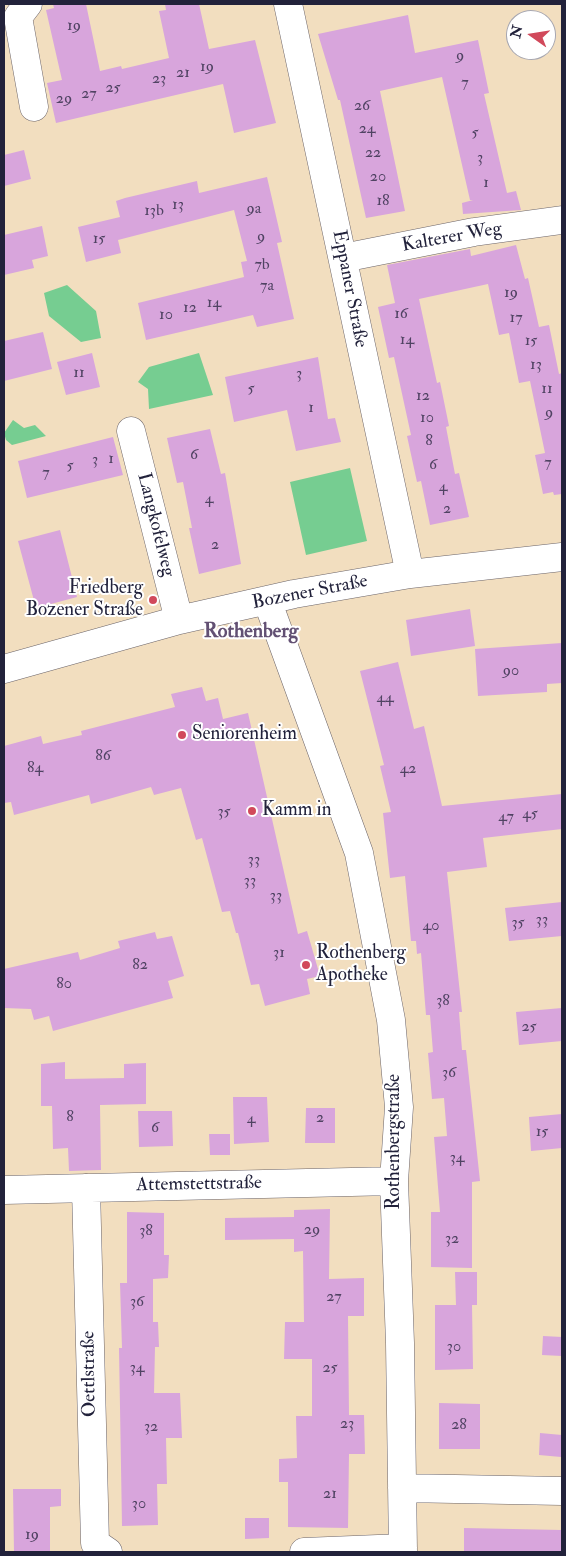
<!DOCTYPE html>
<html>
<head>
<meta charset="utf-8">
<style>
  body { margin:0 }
  #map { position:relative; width:566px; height:1556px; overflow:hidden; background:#f2debf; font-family:"IM FELL Double Pica",serif }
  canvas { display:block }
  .frame { position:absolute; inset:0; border:5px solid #22223b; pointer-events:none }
  .north { position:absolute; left:506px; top:10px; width:50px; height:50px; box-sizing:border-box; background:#fff; border:1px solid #a7a7b1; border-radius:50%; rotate:283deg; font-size:14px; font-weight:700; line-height:20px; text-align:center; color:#22223b }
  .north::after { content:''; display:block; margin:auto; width:18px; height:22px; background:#d1495b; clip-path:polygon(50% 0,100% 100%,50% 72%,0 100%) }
</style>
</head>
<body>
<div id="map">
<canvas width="566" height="1556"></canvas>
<div class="frame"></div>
<div class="north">N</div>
</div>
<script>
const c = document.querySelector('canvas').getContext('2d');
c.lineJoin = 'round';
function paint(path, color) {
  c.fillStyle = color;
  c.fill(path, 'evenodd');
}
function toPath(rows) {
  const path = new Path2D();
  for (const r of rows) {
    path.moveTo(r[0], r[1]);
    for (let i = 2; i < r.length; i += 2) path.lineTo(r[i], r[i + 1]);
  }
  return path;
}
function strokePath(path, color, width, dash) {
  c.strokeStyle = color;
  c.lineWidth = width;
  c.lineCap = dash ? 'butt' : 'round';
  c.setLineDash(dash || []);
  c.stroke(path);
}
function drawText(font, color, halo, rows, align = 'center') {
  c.font = font + ' "IM FELL Double Pica",serif';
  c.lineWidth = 4;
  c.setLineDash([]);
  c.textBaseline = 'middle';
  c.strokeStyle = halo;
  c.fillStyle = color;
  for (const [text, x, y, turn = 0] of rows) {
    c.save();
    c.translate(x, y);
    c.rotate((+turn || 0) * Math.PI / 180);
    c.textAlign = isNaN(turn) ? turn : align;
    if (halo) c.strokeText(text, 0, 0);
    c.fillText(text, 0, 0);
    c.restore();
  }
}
const green = toPath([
  [67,285,96,311,101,338,81,342,49,316,44,293],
  [199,353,213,395,149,409,148,389,138,382,149,367],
  [13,420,24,428,35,425,46,436,12,445,6,440,4,433],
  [350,468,367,541,306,555,290,482]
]);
const building = toPath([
  [53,4,86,4,100,71,121,66,122,69,169,58,159,11,166,10,165,4,199,4,209,49,255,40,276,123,234,133,223,84,56,123,47,83,62,80,46,10,54,8],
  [408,15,415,53,478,40,489,93,484,94,507,193,516,191,521,210,463,214,462,203,473,200,470,200,442,77,380,91,405,211,366,218,340,100,338,100,318,34],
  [24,150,31,179,4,186,4,155],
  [267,177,282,242,277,243,294,319,257,327,253,315,146,340,138,303,244,277,241,262,247,261,234,210,118,240,121,253,86,262,78,227,120,217,116,201,125,198,197,181,199,193],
  [42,226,48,256,32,260,34,268,4,275,4,235],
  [516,245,525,279,528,278,539,327,549,325,559,374,562,373,562,494,554,495,553,492,543,494,535,455,545,453,530,381,519,383,509,333,499,335,488,284,419,299,437,383,440,382,449,426,446,427,455,474,459,473,469,517,430,525,421,481,417,482,407,436,411,435,394,357,389,358,378,307,395,303,387,265,470,249,471,256],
  [43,332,52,369,4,381,4,341],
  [92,353,100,387,66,395,57,362],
  [318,357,328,419,335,418,341,442,296,451,287,410,234,422,225,377],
  [210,429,221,474,225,473,241,564,199,574,189,528,192,528,183,482,177,483,167,438],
  [113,437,123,475,27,498,18,461],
  [60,530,77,597,36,608,18,541],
  [470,609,475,646,411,656,406,620],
  [562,643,562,683,547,684,547,692,478,696,475,649],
  [398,662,414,729,424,726,442,806,562,794,562,829,483,838,487,867,447,872,462,1012,459,1012,462,1050,466,1050,480,1181,472,1182,472,1268,431,1267,431,1212,440,1212,434,1137,447,1136,444,1098,432,1099,428,1053,433,1052,430,1015,426,1015,421,953,417,954,416,941,411,941,405,876,390,878,383,813,391,812,380,766,384,765,360,671],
  [202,687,206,701,218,698,223,719,248,713,298,934,307,931,320,976,307,979,310,994,265,1006,259,984,251,985,238,933,236,933,230,911,222,912,202,838,196,840,181,788,154,795,151,787,91,804,89,795,14,815,11,802,4,803,4,746,41,736,43,744,82,735,81,731,175,707,171,694],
  [562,902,562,936,509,941,505,908],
  [155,932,157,939,172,936,184,976,168,981,173,998,53,1031,49,1016,34,1020,31,1009,4,1008,4,969,78,952,80,960,120,948,118,941],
  [562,1008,562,1041,519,1045,516,1012],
  [65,1062,65,1079,124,1078,124,1064,146,1063,146,1104,100,1105,101,1170,69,1171,68,1148,53,1149,52,1106,41,1106,41,1064],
  [233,1097,267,1097,269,1142,234,1144],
  [306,1108,335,1108,335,1143,305,1143],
  [138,1111,172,1111,173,1146,139,1147],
  [562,1114,562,1148,531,1151,529,1117],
  [209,1134,230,1134,230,1155,210,1155],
  [330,1209,329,1279,364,1278,364,1316,348,1316,349,1415,364,1415,365,1454,349,1454,348,1528,288,1527,288,1482,279,1482,279,1459,297,1458,296,1416,312,1416,312,1359,284,1359,285,1322,304,1322,303,1251,294,1252,294,1239,225,1240,225,1218,294,1217,294,1210],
  [127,1212,164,1213,164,1255,169,1255,168,1278,153,1279,153,1322,158,1322,159,1347,155,1347,154,1393,180,1393,182,1438,166,1438,167,1484,157,1484,158,1525,122,1526,119,1348,122,1348,120,1283,127,1283],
  [455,1272,477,1272,477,1305,459,1305,472,1305,473,1369,435,1370,435,1305,456,1305],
  [543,1336,562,1337,562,1356,542,1355],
  [439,1403,480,1404,480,1449,439,1449],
  [540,1433,562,1435,561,1457,539,1455],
  [13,1489,61,1489,61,1506,50,1507,50,1552,14,1552],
  [245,1518,269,1518,269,1538,245,1539],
  [464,1528,562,1530,562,1552,464,1552]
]);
const street = toPath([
  [28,4,18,17,34,107],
  [288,4,410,574],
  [343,258,474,232,562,220],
  [131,431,179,620],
  [267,600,359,853,391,1020,399,1107,394,1181,400,1343,403,1552],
  [4,669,179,620,294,594,410,574,562,557],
  [86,1188,95,1543,108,1552],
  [4,1190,394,1181],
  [402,1488,562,1491],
  [304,1552,403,1548]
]);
const markers = [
  [153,600,5,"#d1495b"],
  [182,735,5,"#d1495b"],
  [252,811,5,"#d1495b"],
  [306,965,5,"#d1495b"]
];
const numberNames = [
  ["19",74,27],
  ["9",460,57],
  ["19",207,68],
  ["21",183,74],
  ["23",159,80],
  ["7",465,84],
  ["25",113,89],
  ["27",89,95],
  ["29",64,100],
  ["26",362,107],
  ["24",367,130],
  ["5",475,134],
  ["22",373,154],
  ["3",480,159],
  ["20",378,178],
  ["1",486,184],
  ["18",383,202],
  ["13",178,206],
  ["9a",254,210],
  ["13b",154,212],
  ["9",261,238],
  ["15",99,240],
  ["7b",262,266],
  ["7a",267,287],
  ["19",511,294],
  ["14",214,304],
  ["12",190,309],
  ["16",401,315],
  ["10",166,316],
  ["17",516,319],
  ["14",407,341],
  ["15",531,342],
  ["13",536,366],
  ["11",79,374],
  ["3",299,375],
  ["5",251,390],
  ["11",547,390],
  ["12",423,397],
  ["1",311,409],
  ["9",549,414],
  ["10",427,419],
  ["8",429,442],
  ["6",194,456],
  ["1",111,460],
  ["3",95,461],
  ["7",548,464],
  ["6",433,466],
  ["5",70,467],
  ["7",46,474],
  ["4",443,488],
  ["4",209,500],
  ["2",447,510],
  ["2",215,546],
  ["90",511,672],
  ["44",385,699],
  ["86",103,757],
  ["84",35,769],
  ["42",408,770],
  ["35",224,813],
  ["45",530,815],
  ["47",506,818],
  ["33",254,861],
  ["33",250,882],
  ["33",276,897],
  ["33",542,921],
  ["35",518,924],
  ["40",431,927],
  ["31",279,954],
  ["82",140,966],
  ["80",64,985],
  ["38",443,1002],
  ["25",529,1028],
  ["36",449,1074],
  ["8",70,1118],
  ["2",320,1119],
  ["4",251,1120],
  ["6",155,1129],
  ["15",542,1133],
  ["34",457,1159],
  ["29",312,1231],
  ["38",146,1232],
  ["32",452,1240],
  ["27",334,1298],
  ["36",137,1303],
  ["30",454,1348],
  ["34",137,1369],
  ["25",330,1369],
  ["23",347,1425],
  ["28",459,1426],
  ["32",151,1428],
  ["21",330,1495],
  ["30",139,1505],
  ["19",32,1536]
];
const streetNames = [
  ["Kalterer Weg",452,238,-10],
  ["Eppaner Straße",349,289,79],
  ["Langkofelweg",155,525,76],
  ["Bozener Straße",310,593,-11],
  ["Rothenbergstraße",395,1142,-90],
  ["Attemstettstraße",199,1185,-1],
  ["Oettlstraße",90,1374,-91]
];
const poiNames = [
  ["Friedberg",143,589,"right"],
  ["Bozener Straße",143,611,"right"],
  ["Seniorenheim",192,735],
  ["Kamm in",262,811],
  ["Rothenberg",316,954],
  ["Apotheke",316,976]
];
const neighbourhoodNames = [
  ["Rothenberg",251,633]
];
paint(green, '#76cd91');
paint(building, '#d8a5dc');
strokePath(street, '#6b6469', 29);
strokePath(street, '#fff', 28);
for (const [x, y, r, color] of markers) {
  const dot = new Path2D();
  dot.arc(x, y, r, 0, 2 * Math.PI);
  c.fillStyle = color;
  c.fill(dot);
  strokePath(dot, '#fff', 2);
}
drawText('16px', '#504363', null, numberNames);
drawText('19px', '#22223b', '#fff', streetNames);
drawText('19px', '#22223b', '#fff', poiNames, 'left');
drawText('bold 20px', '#625073', '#fff', neighbourhoodNames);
</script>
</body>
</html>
